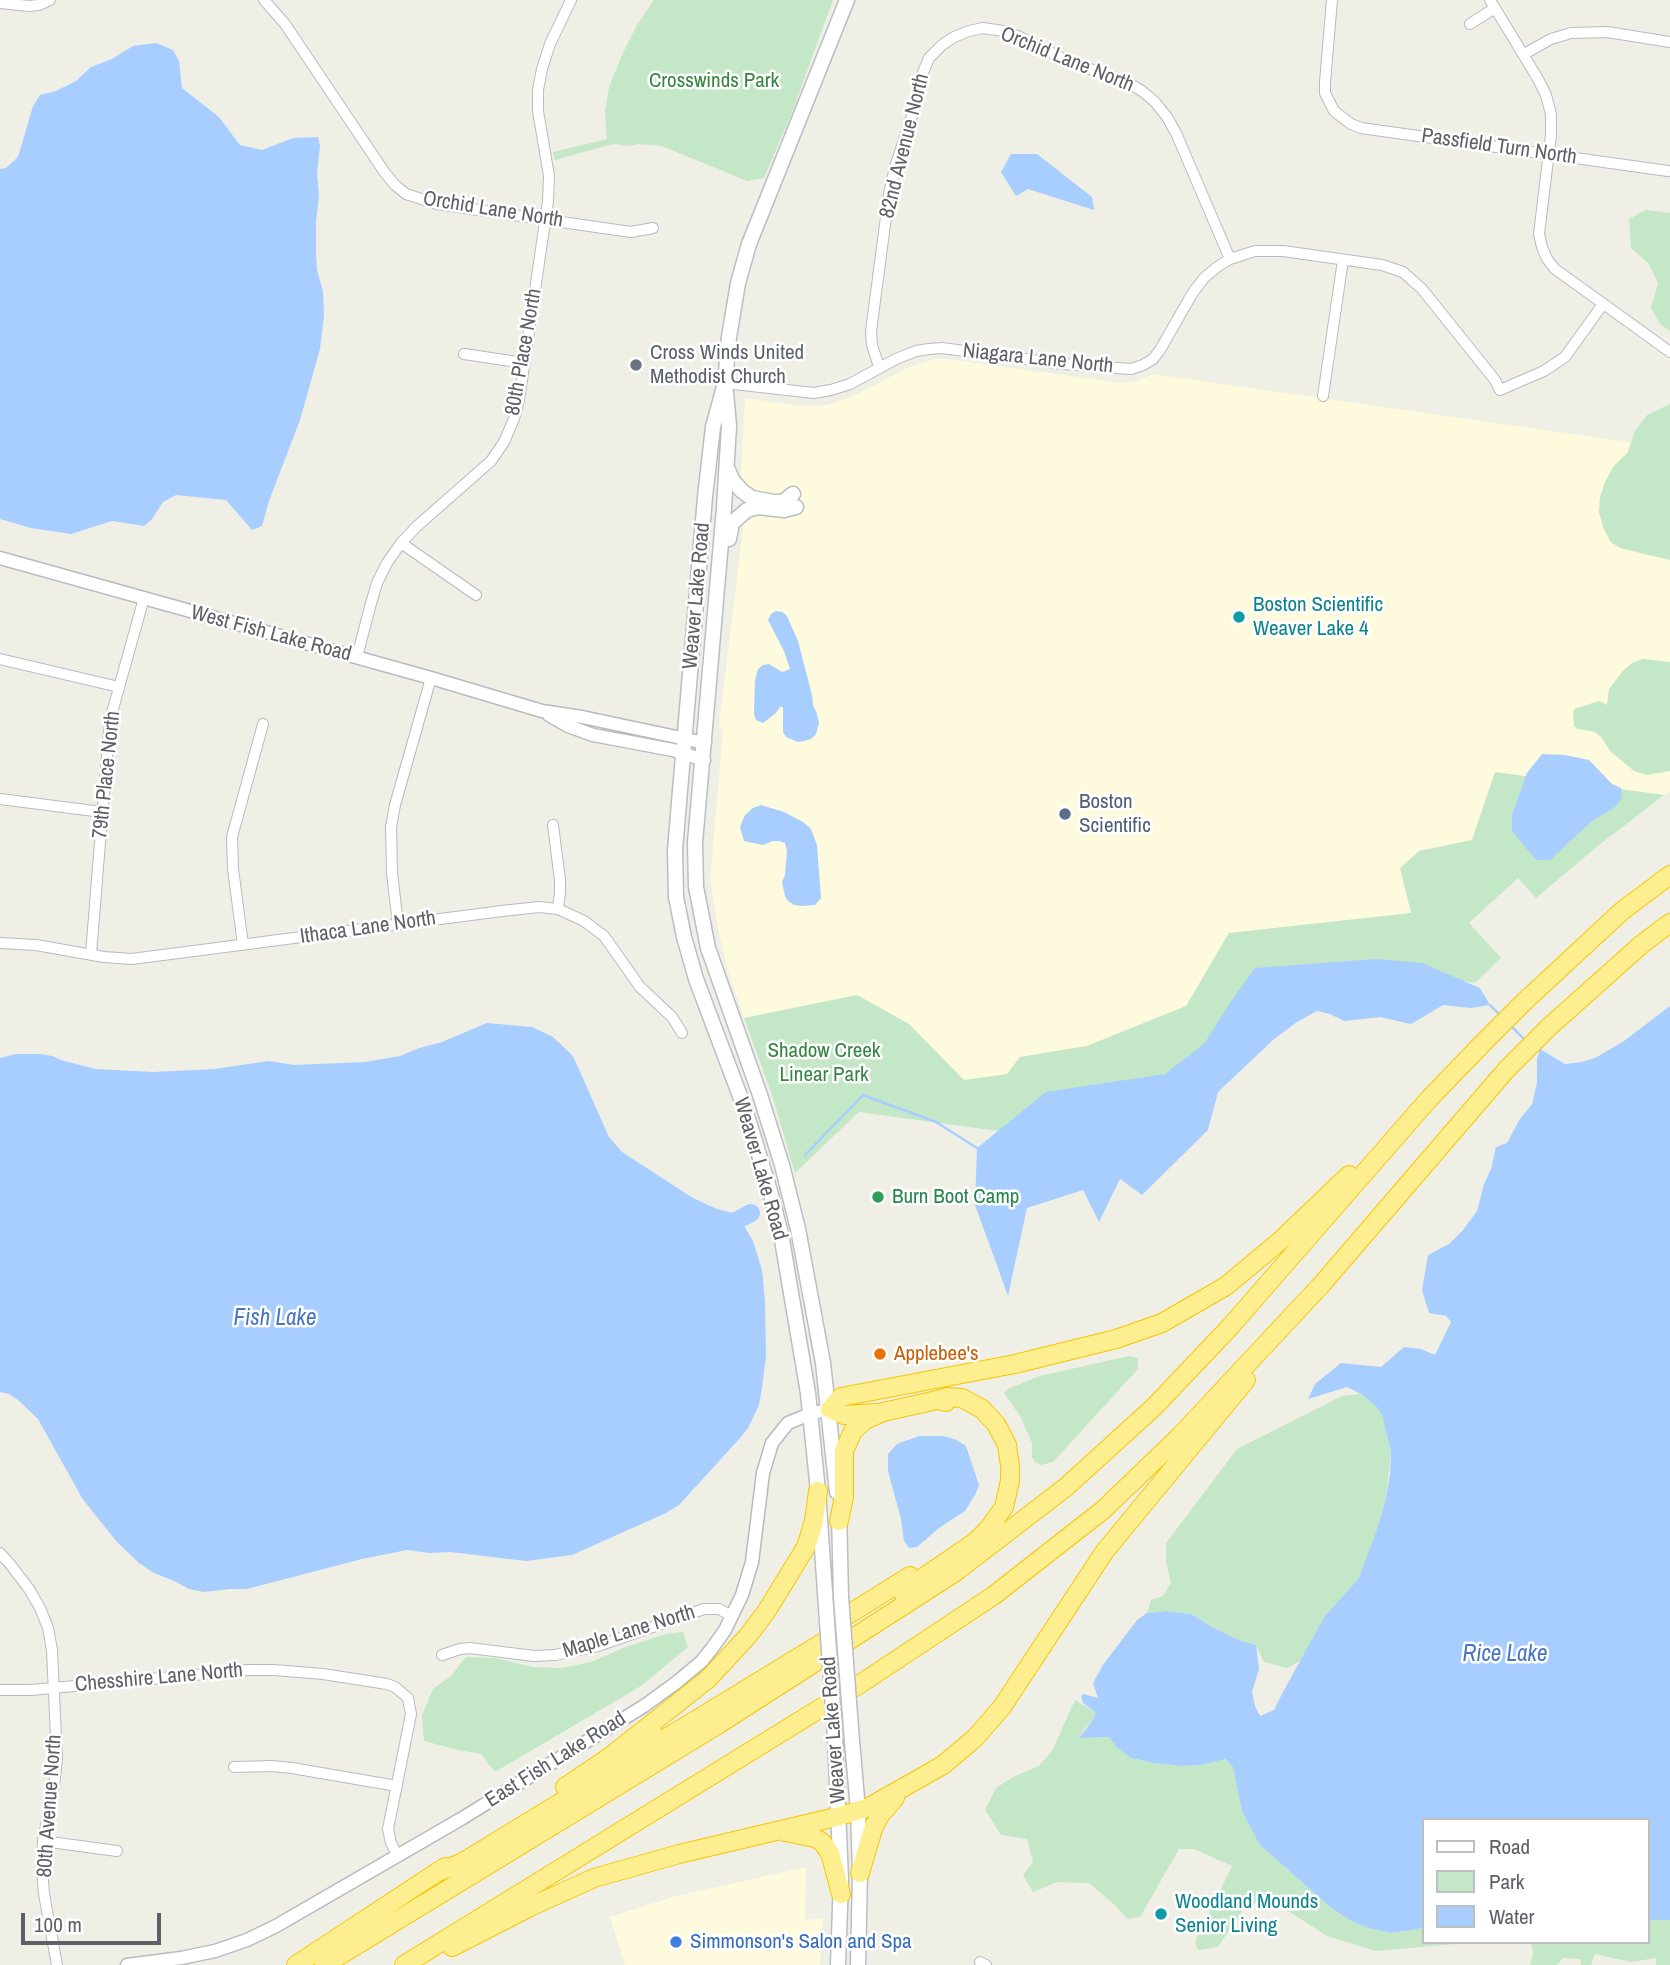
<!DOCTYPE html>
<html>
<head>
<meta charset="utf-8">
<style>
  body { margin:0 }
  #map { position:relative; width:1670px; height:1965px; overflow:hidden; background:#f0efe6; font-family:"Archivo Narrow",sans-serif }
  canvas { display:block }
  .legend { position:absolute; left:1422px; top:1818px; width:228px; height:126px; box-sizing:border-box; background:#fff; border:2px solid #bebfc2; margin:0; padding:9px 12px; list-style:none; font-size:21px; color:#5d6066 }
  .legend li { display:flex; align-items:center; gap:14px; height:35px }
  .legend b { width:35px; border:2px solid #bebfc2 }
  .scale { position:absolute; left:21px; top:1913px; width:140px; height:32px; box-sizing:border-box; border:4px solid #5d6066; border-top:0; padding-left:9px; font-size:21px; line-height:24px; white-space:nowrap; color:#5d6066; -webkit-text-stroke:5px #fff; paint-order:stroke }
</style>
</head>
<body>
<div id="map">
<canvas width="1670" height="1965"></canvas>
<ul class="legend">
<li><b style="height:9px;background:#fff"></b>Road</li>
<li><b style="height:19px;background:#c3e7c7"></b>Park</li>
<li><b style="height:19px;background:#a7ceff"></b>Water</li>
</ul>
<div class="scale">100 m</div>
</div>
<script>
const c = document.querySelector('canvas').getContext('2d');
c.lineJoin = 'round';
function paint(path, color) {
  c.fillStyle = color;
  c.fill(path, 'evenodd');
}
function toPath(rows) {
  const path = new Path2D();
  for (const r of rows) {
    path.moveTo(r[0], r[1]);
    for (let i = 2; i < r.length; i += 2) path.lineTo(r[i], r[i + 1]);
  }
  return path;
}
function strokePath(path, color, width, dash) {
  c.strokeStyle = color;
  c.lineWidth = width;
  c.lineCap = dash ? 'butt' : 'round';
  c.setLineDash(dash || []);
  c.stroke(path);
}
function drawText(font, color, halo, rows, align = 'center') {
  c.font = font + ' "Archivo Narrow",sans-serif';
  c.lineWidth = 5;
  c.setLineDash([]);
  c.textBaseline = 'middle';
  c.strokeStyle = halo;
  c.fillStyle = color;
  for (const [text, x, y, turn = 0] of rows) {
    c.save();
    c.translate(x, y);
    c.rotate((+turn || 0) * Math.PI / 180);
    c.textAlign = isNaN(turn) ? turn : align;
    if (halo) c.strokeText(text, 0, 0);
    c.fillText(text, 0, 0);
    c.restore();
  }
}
const commercial = toPath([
  [936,359,947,359,1121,383,1137,381,1153,374,1670,448,1670,791,1664,795,1495,772,1472,841,1419,851,1412,913,1230,933,1186,1006,1087,1046,1020,1057,1008,1074,964,1081,909,1024,857,995,744,1018,727,968,719,934,711,884,711,870,723,731,719,726,743,528,744,486,741,475,745,398,801,406,827,405,851,397,909,367],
  [806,1867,805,1920,823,1918,820,1965,625,1965,610,1917,673,1897]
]);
const green = toPath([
  [654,0,833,0,793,110,764,178,747,181,662,146,638,144,627,146,613,144,555,160,553,152,607,139,605,112,609,87,622,55,637,25],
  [1646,210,1670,213,1670,331,1660,324,1651,308,1658,283,1648,263,1631,248,1629,219],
  [1670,404,1670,560,1620,548,1611,542,1604,530,1599,512,1600,497,1605,482,1613,467,1628,452,1635,431,1647,415],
  [1643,659,1670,662,1670,771,1646,775,1634,771,1610,751,1602,738,1595,732,1578,729,1574,726,1573,714,1574,709,1599,701,1607,705,1609,689,1623,671,1632,663],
  [1495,772,1664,795,1599,845,1536,898,1518,878,1469,923,1501,958,1475,983,1395,970,1028,1135,859,1112,795,1173,772,1095,744,1018,857,995,909,1024,964,1080,1007,1074,1020,1057,1087,1046,1186,1006,1229,933,1411,913,1400,868,1419,851,1472,840],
  [1129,1356,1138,1358,1138,1369,1053,1462,1041,1465,1035,1462,1032,1457,1032,1443,1020,1416,1004,1393,1010,1388,1040,1376],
  [1361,1394,1376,1406,1382,1415,1386,1430,1391,1452,1386,1498,1370,1552,1359,1578,1325,1616,1302,1660,1287,1668,1264,1662,1256,1645,1239,1640,1212,1627,1191,1614,1167,1611,1147,1613,1151,1600,1163,1596,1171,1583,1166,1562,1166,1543,1237,1449,1342,1396],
  [683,1632,688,1647,641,1686,495,1772,481,1754,458,1750,424,1741,422,1715,433,1689,451,1676,466,1657,495,1658,533,1667,562,1668,591,1662,626,1647,666,1634],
  [1075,1700,1095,1712,1095,1717,1084,1729,1079,1738,1109,1737,1116,1747,1131,1758,1154,1763,1182,1766,1201,1765,1224,1759,1233,1766,1242,1811,1259,1844,1330,1907,1348,1919,1392,1933,1423,1928,1423,1942,1477,1942,1376,1951,1327,1936,1268,1898,1244,1908,1218,1947,1198,1950,1195,1942,1232,1866,1194,1849,1179,1849,1140,1917,1127,1919,1116,1906,1089,1883,1057,1882,1033,1892,1023,1875,1033,1862,1027,1839,1001,1835,985,1810,996,1788,1013,1777,1039,1766,1052,1751],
  [1647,1920,1670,1920,1670,1965,1656,1965,1656,1958,1631,1962,1595,1954,1591,1965,1581,1965,1581,1959,1563,1958,1557,1965,1530,1965,1533,1953,1531,1942,1647,1942]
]);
const water = toPath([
  [156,43,173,50,179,61,182,88,219,117,240,145,262,150,293,138,318,137,320,146,317,173,319,195,316,222,316,251,317,270,323,291,324,316,320,349,300,420,269,501,262,526,252,530,226,500,176,495,163,502,152,519,144,526,112,521,71,534,31,528,0,519,0,169,6,168,18,157,33,106,40,95,56,91,76,81,91,67,112,59,133,46],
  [1011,154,1037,154,1092,197,1094,210,1028,189,1016,196,1001,172],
  [776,611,782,612,787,616,798,641,812,695,813,705,817,714,819,723,816,734,811,739,804,741,798,742,786,737,783,732,783,707,780,707,776,713,763,723,756,720,754,714,755,680,758,669,763,665,769,664,782,672,790,669,784,651,768,620,771,614],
  [1542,754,1565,755,1589,760,1612,784,1621,788,1622,798,1615,807,1592,821,1550,860,1536,860,1512,831,1512,815,1527,773],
  [761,805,784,812,803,822,811,829,817,845,821,898,815,905,802,906,794,905,788,901,785,896,782,882,785,875,787,851,785,843,779,841,773,841,763,845,744,841,740,827,745,815,753,808],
  [1377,959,1422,963,1480,988,1490,1005,1471,1008,1443,1005,1411,1024,1380,1017,1344,1021,1330,1014,1317,1011,1297,1022,1273,1040,1218,1092,1208,1130,1142,1195,1120,1179,1099,1222,1083,1190,1027,1208,1008,1296,975,1205,977,1148,1046,1092,1165,1074,1204,1044,1232,1000,1255,968],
  [1670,1006,1670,1920,1647,1920,1647,1820,1423,1820,1423,1928,1392,1933,1368,1928,1348,1919,1330,1907,1259,1844,1242,1811,1233,1767,1225,1759,1201,1765,1182,1766,1154,1763,1131,1758,1116,1747,1109,1737,1079,1738,1095,1717,1095,1712,1083,1703,1081,1696,1084,1694,1098,1698,1093,1683,1103,1665,1137,1620,1147,1613,1167,1611,1191,1614,1212,1627,1239,1640,1256,1645,1259,1669,1252,1692,1255,1706,1260,1716,1274,1710,1283,1692,1325,1616,1359,1578,1376,1532,1386,1498,1390,1474,1391,1452,1382,1415,1376,1406,1361,1394,1347,1387,1308,1399,1315,1384,1341,1363,1381,1367,1404,1347,1421,1349,1435,1355,1451,1322,1446,1316,1429,1313,1422,1290,1428,1255,1449,1244,1463,1230,1477,1211,1484,1184,1491,1169,1496,1147,1507,1143,1520,1119,1532,1104,1537,1083,1537,1059,1540,1049,1565,1064,1582,1062,1597,1057,1624,1041],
  [487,1023,532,1027,553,1037,573,1056,609,1137,622,1152,693,1198,717,1209,733,1213,743,1224,753,1241,762,1270,765,1302,766,1356,762,1388,759,1405,748,1428,741,1437,679,1505,666,1513,572,1555,526,1561,450,1552,429,1553,407,1550,362,1559,247,1589,230,1589,204,1592,189,1589,174,1581,154,1573,139,1563,117,1542,96,1516,82,1498,38,1419,18,1400,9,1394,0,1392,0,1058,16,1054,40,1054,52,1056,64,1061,96,1069,153,1072,214,1069,269,1061,294,1065,365,1062,400,1056,419,1048,442,1042],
  [919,1436,943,1436,957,1440,966,1446,979,1485,976,1493,965,1511,939,1528,917,1547,909,1548,904,1541,901,1519,888,1471,888,1454,897,1444]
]);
const stream = toPath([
  [1490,1005,1500,1015],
  [1510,1025,1525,1040],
  [805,1155,863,1095,936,1122,977,1148]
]);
const river = toPath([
  [719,1230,751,1213]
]);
const minor = toPath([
  [264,0,285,24,385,173,395,185,406,194,437,204,617,230,631,232,653,228],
  [1332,0,1325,82,1325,93,1334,111,1351,124,1361,128,1668,171],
  [1490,0,1538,79,1546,95,1551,114,1551,135,1539,234,1542,247,1547,259,1555,269,1670,352],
  [0,3,29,6,39,5,50,0],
  [1470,24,1495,8],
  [1524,54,1551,39,1571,33,1607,32,1670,42],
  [464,354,524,363],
  [879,367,872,345,871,331,889,194,895,167,913,113,919,82,929,58,942,45,954,37,969,31,983,28,1003,31,1020,37,1070,62,1127,82,1142,91,1155,102,1167,117,1176,133,1230,259],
  [725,383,814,393,831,390,850,384,896,359,916,351,929,349,942,348,1063,364,1131,369,1143,365,1153,359,1160,350,1192,294,1204,278,1217,267,1230,259,1255,251,1283,251,1382,265,1403,272,1422,289,1495,380,1500,390,1544,371,1565,357,1603,304],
  [1323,396,1343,260],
  [401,543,476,595],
  [357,657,370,607,377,583,387,563,401,543,416,527,491,461,504,442,514,419,519,400,548,201,549,176,538,111,538,90,542,69,550,44,571,0],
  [0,659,119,687],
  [0,799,102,812],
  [553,825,560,880,560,893,558,909],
  [398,924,392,873,391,827,395,805,431,678],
  [0,943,36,945,104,957,132,959,502,911,539,907,558,909,584,921,604,936,640,987,672,1017,682,1033],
  [243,945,233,869,232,837,263,724],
  [91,954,109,731,113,709,144,598],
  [0,1553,10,1564,29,1589,40,1608,48,1628,52,1650,57,1759,54,1786,43,1841,42,1868,44,1894,57,1965],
  [442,1655,460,1649,470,1648,534,1656,555,1655,598,1646,704,1609,719,1609,732,1616],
  [0,1690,31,1690,248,1670,274,1670,323,1674,387,1684,395,1687,408,1698,411,1714,388,1829,391,1843,398,1856],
  [234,1767,272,1766,292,1768,397,1786],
  [43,1841,117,1851],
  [980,1962,986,1965]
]);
const tertiary = toPath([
  [0,558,431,678,542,711,582,717,705,743],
  [549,715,568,726,593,735,673,750,704,760],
  [127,1965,181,1958,215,1951,247,1940,276,1926,461,1819,644,1706,677,1682,702,1661,713,1647,725,1630,742,1595,752,1562,763,1473,772,1443,788,1423,810,1414,830,1409]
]);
const secondary = toPath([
  [726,392,729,426,724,508,695,843,696,887,708,948,760,1095,782,1165,798,1229,823,1363,837,1492],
  [728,470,733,481,742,491,752,498,774,502,783,502,793,494],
  [729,539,732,523,747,510,758,507,784,510,796,507],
  [839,1512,841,1597],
  [826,1607,818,1491,808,1393,781,1234,770,1191,746,1112,696,979,684,937,676,897,675,850,705,497,713,427,725,383,729,337,738,283,749,244,847,0],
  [835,1738,841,1879,838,1965],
  [852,1741,858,1810,860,1873,858,1965]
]);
const motorway = toPath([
  [876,1413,844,1415,830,1409,841,1397,1015,1364,1116,1339,1162,1323,1226,1286,1280,1241,1349,1175],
  [839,1521,844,1497,844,1451,853,1431,865,1420,883,1412,937,1400,946,1402],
  [902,1592,975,1542,989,1528,1004,1507,1010,1481,1010,1466,1007,1445,996,1424,982,1409,962,1398,948,1397,937,1400],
  [830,1626,910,1576],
  [608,1758,653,1733],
  [565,1787,608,1758,708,1679,747,1637,766,1612,806,1547,814,1521,818,1491],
  [785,1832,815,1838,822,1842,830,1853,841,1894],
  [436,1873,463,1862,840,1632],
  [860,1873,874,1826,881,1814,895,1798],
  [452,1947,530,1907,594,1878,679,1854,840,1816,869,1807,943,1765,975,1738,1002,1707,1105,1551,1246,1380],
  [296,1965,445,1867],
  [324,1965,719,1724,954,1573,1066,1487,1154,1407,1229,1328,1428,1100,1482,1044,1525,1001,1622,911,1670,875],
  [404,1965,863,1682,993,1596,1103,1510,1180,1436,1322,1284,1507,1069,1549,1027,1642,944,1670,923]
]);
const secondaryBridge = toPath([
  [841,1597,852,1741],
  [826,1607,835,1738]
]);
const markers = [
  [636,365,7,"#6b7280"],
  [1239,617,7,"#0f9aa8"],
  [1065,814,7,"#5c6f8a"],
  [878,1197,7,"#2e9e5b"],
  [880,1354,7,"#e8710a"],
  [1161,1914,7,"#0f9aa8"],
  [676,1942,7,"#3f7fe0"]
];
const streetNames = [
  ["Orchid Lane North",1067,60,22],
  ["82nd Avenue North",905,146,-76],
  ["Passfield Turn North",1499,147,8],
  ["Orchid Lane North",493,210,9],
  ["80th Place North",524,352,-80],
  ["Niagara Lane North",1038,359,6],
  ["Weaver Lake Road",697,596,-85],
  ["West Fish Lake Road",271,634,15],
  ["79th Place North",107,775,-84],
  ["Ithaca Lane North",368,928,-8],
  ["Weaver Lake Road",760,1169,74],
  ["Maple Lane North",629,1632,-17],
  ["Chesshire Lane North",159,1678,-5],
  ["Weaver Lake Road",834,1730,-94],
  ["East Fish Lake Road",556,1760,-32],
  ["80th Avenue North",50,1806,-86]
];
const parkNames = [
  ["Crosswinds Park",714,81],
  ["Shadow Creek",824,1051],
  ["Linear Park",824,1075]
];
const worshipNames = [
  ["Cross Winds United",650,353],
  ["Methodist Church",650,377]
];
const cultureNames = [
  ["Boston Scientific",1253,605],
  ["Weaver Lake 4",1253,629],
  ["Woodland Mounds",1175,1902],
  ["Senior Living",1175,1926]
];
const serviceNames = [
  ["Boston",1079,802],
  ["Scientific",1079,826]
];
const leisureNames = [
  ["Burn Boot Camp",892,1197]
];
const foodNames = [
  ["Applebee's",894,1354]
];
const shopNames = [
  ["Simmonson's Salon and Spa",690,1942]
];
const waterNames = [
  ["Fish Lake",275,1319],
  ["Rice Lake",1505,1655]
];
paint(commercial, '#fefadd');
paint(green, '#c3e7c7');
paint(water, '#a7ceff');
strokePath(stream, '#a7ceff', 2.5);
strokePath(river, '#a7ceff', 18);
strokePath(minor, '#b8babf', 12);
strokePath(tertiary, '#b8babf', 15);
strokePath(secondary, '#bbbdc4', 17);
strokePath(motorway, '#f6c600', 20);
strokePath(minor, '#fff', 10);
strokePath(tertiary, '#fff', 12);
strokePath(secondary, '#fff', 14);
strokePath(motorway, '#fdee90', 18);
strokePath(secondaryBridge, '#bbbdc4', 17, []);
strokePath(secondaryBridge, '#fff', 14);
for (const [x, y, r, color] of markers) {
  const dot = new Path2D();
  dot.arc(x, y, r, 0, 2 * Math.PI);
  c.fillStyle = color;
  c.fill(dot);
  strokePath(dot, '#fff', 2.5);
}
drawText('21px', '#5d6066', '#fff', streetNames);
drawText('21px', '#358642', '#fff', parkNames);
drawText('21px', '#5b616d', '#fff', worshipNames, 'left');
drawText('21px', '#0d838f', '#fff', cultureNames, 'left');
drawText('21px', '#4e5e75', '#fff', serviceNames, 'left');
drawText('21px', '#27864d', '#fff', leisureNames, 'left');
drawText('21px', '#c56008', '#fff', foodNames, 'left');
drawText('21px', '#366cbe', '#fff', shopNames, 'left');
drawText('italic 23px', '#4775c4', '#fff', waterNames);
</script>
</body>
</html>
